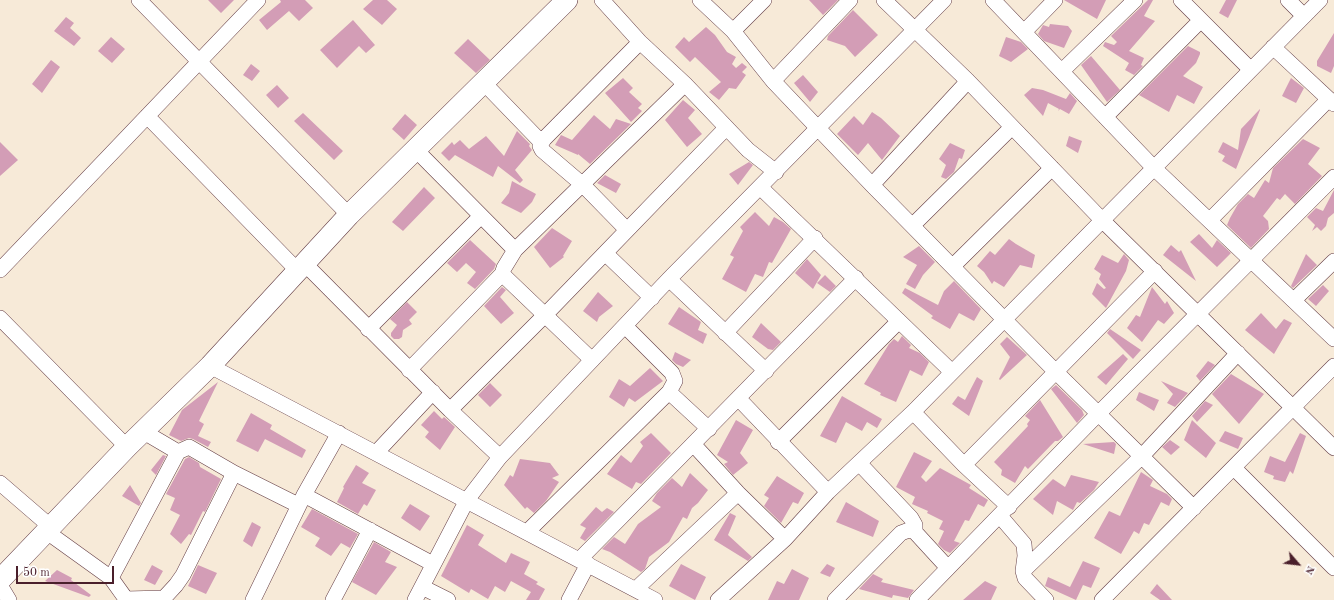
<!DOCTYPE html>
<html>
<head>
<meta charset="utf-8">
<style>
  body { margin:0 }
  #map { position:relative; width:1334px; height:600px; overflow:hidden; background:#f7ead8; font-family:"Old Standard TT",serif }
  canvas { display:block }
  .north { position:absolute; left:1278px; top:544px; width:40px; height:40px; -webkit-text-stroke:3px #fff; paint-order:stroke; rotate:118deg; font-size:11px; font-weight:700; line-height:16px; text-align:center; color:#4a1f2b }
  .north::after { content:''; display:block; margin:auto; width:14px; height:18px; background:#4a1f2b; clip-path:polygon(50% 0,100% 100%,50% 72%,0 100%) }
  .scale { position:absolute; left:16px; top:566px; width:98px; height:18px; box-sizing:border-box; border:2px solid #4a1f2b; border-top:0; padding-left:5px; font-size:12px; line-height:14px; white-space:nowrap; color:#4a1f2b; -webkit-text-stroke:3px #fff; paint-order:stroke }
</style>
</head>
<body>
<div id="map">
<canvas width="1334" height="600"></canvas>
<div class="north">N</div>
<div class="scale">50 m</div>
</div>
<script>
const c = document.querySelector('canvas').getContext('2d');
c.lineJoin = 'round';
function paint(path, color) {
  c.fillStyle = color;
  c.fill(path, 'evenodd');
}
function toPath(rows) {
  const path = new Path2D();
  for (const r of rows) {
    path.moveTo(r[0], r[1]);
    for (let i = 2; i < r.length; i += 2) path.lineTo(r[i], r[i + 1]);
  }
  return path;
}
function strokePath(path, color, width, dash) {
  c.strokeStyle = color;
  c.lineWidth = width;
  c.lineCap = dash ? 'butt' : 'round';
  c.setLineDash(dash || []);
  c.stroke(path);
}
const building = toPath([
  [208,0,234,0,221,13],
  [280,0,305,0,313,8,299,21,289,11,267,30,259,20,281,2],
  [373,0,387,0,397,9,382,25,363,9],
  [809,0,838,0,823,15],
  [1064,0,1106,0,1097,19],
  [1148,0,1153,0,1144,16,1155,21,1129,51,1144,58,1141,65,1143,66,1134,75,1125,70,1129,63,1103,46,1105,42,1114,45,1117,42,1111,36],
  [1226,0,1237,0,1228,18,1219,13],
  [853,10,878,35,855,57,845,46,827,40,828,36],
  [66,17,74,23,70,28,81,38,74,46,54,31],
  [353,20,375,45,366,53,359,46,337,68,320,50],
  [1050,24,1068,26,1072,31,1064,48,1044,41,1038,34,1043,25,1049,27],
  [706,27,715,35,727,52,736,57,732,64,736,68,742,63,747,67,742,72,746,75,736,89,729,88,719,100,709,92,721,82,695,57,690,62,675,47,684,37,689,42],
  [1334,33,1334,66,1331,73,1317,66,1317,61],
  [111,37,125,49,112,63,98,51],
  [1006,37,1021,42,1028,49,1011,62,999,56],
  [468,39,490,60,476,73,454,53],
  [1188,46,1200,52,1200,54,1196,63,1183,76,1203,87,1194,104,1177,95,1169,112,1139,95],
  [1091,56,1120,90,1107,102,1081,65],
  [51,60,60,67,42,93,32,84],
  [251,64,260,71,252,81,243,75],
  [803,75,818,92,810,102,794,83],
  [623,78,633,88,629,92,642,104,638,108,642,111,631,122,605,93],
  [1291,78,1304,88,1296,103,1282,96],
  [277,85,289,98,278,108,266,95],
  [1032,88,1043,90,1066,99,1070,93,1077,101,1069,114,1060,109,1058,111,1059,109,1048,103,1043,116,1024,95],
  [683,100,695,110,688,118,702,134,687,147,665,120],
  [1260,109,1260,110,1236,169,1222,161,1225,156,1218,152,1223,142,1238,150,1241,129],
  [872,112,881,118,900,136,882,160,868,143,858,155,837,134,854,116,863,125],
  [303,113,343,151,334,160,294,121],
  [405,114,417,125,404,140,392,129],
  [594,115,610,129,616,119,631,124,590,164,578,154,578,155,555,145,561,135,572,140],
  [517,131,530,144,529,146,532,150,515,170,523,180,520,183,498,166,493,177,455,155,449,161,441,153,452,142,454,145,460,140,469,149,486,136,504,156],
  [1069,136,1082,141,1078,153,1066,146],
  [1303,139,1320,148,1308,164,1322,176,1295,204,1285,194,1280,200,1277,198,1263,216,1268,221,1269,229,1251,248,1227,225,1230,218,1238,204,1248,194,1254,198,1265,180,1269,183,1273,168],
  [0,142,18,160,0,176],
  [950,143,965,150,962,159,959,158,954,172,946,179,941,177,946,165,939,159],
  [749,162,753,165,738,185,729,174],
  [605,175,621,184,616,193,597,183],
  [512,181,536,194,532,202,521,213,501,203,509,193],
  [424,187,435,198,403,231,392,222],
  [1334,190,1334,213,1328,218,1326,226,1321,231,1317,227,1312,231,1315,225,1307,217,1316,208,1323,211],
  [755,212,769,226,774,217,783,222,791,229,772,263,769,262,763,277,755,274,746,292,722,279,734,257,730,255,743,231,740,227],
  [552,228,572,241,563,256,564,257,550,268,534,247],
  [1199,234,1212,248,1217,240,1231,253,1217,267,1190,242],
  [1009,239,1016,244,1035,255,1032,268,1020,265,1004,287,994,281,992,284,984,272,977,266,990,251,995,255],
  [470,240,496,264,494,269,475,289,467,283,476,272,466,263,457,272,447,263],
  [1171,245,1179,252,1181,250,1196,281,1163,255],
  [919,246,935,262,923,275,915,289,906,284,917,265,903,257],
  [1124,254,1129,260,1126,271,1106,308,1092,294,1097,283,1104,289,1106,288,1099,279,1101,274,1094,269,1102,255,1118,263],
  [1306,254,1317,265,1293,288,1291,286],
  [807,259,821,275,813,289,795,273],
  [825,275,836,286,830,292,817,283],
  [954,281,981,309,974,321,959,313,950,329,931,318,933,316,902,293,905,288,938,305,944,291],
  [1323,285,1329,291,1316,306,1308,299],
  [502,287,506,290,500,297,514,313,501,324,484,306],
  [1152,287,1165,304,1167,301,1174,313,1164,324,1158,320,1142,342,1127,328,1136,315,1140,317],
  [598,292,613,306,599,317,597,322,583,311],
  [407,302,417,312,409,320,412,324,403,330,402,337,399,339,394,339,391,336,391,333,397,325,390,319],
  [679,307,701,322,698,330,707,334,703,344,668,324],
  [1261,313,1276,329,1284,319,1292,323,1274,354,1245,330],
  [761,323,781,342,773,350,768,349,752,337],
  [1110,329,1141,350,1133,359,1107,333],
  [902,336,911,345,909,348,920,353,929,362,922,376,910,370,896,402,880,395,881,393,864,384,889,344,894,339,898,342],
  [1007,337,1027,355,1000,380,999,379,1010,357,1000,344],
  [675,352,691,360,683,367,676,364,672,360],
  [1123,354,1128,359,1106,385,1097,377],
  [1208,361,1215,365,1200,381,1196,376],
  [650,368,663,381,635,402,629,398,624,407,609,397,619,379,630,386],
  [1231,374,1264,394,1239,424,1212,394],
  [977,377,983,381,969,416,952,404,958,396,965,400],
  [1161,381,1188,393,1175,407,1167,403,1173,394],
  [218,382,199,421,204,424,198,436,211,442,208,447,193,439,189,438,181,441,169,435,182,410],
  [490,383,502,395,490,407,478,395],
  [1056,385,1082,410,1084,415,1077,423,1051,389],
  [1139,392,1159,400,1154,411,1136,400],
  [842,396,882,419,877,428,867,422,862,431,846,422,836,443,820,436],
  [1040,400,1063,437,1058,441,1055,441,1028,469,1025,466,1015,483,1001,475,1002,470,994,462,1028,426,1027,424,1030,420,1025,416],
  [1205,401,1213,405,1197,422,1192,416],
  [434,411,442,419,444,417,455,427,440,450,425,437,429,432,421,425],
  [251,413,272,425,270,429,306,450,302,458,265,439,258,452,236,441],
  [736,420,753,430,740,453,748,463,733,475,724,464,728,462,717,455],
  [1192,420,1216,443,1206,458,1184,440],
  [1225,431,1243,438,1238,449,1219,441],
  [651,433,671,453,641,484,636,482,632,489,607,474,621,455,631,463,643,446,640,442],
  [1300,433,1306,436,1293,474,1290,471,1285,482,1273,479,1274,476,1264,472,1270,456,1285,462],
  [1170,440,1180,447,1171,455,1162,447],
  [1114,442,1116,444,1114,454,1083,444],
  [914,452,932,461,921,477,926,482,940,468,971,485,969,488,988,500,984,507,978,504,969,521,965,520,954,541,960,543,950,553,944,550,938,544,944,531,939,529,943,521,927,513,928,511,912,504,915,497,896,487],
  [163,455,166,456,156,475,151,470],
  [189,457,199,463,200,467,221,479,205,512,203,511,191,535,189,534,181,544,170,534,180,515,170,510,175,498,166,494,185,459],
  [520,459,550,463,559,475,552,478,559,482,546,501,534,513,527,507,525,509,504,485,510,475,513,477],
  [356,465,369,473,362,483,376,490,367,506,364,504,358,514,337,502,344,488,343,487],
  [1141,472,1153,480,1150,486,1167,494,1172,499,1169,506,1161,502,1149,525,1144,523,1139,534,1134,531,1121,554,1094,538,1109,511,1120,516],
  [690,473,708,490,698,503,692,508,687,519,683,517,669,542,649,557,645,569,641,572,610,552,602,549,614,537,625,544,638,524,661,507,652,501,657,493,672,478,682,487],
  [1071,475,1099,482,1094,490,1080,503,1077,502,1073,510,1057,501,1053,515,1033,499,1053,479,1065,487],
  [777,476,804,493,798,504,793,502,781,523,764,506,769,498,764,495],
  [130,485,141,503,139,506,122,496],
  [846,502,879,521,873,537,836,522],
  [410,504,430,516,420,531,401,518],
  [596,507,602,512,607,508,614,512,585,541,580,538,586,528,580,525],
  [312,509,358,534,350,548,341,543,331,556,315,546,320,538,301,527],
  [730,513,736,516,728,535,752,557,748,561,714,540],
  [252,522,261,527,252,547,243,541],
  [467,525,484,535,478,545,506,563,511,553,530,562,524,574,538,582,536,584,545,589,539,600,526,600,531,592,511,581,505,592,495,586,488,599,471,589,469,593,441,576],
  [374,542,391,552,385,562,397,567,376,595,352,582],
  [1083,561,1100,568,1091,588,1083,585,1076,600,1045,586,1048,577,1070,587],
  [681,564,706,577,695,600,669,586],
  [827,564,835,568,830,577,820,573],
  [152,565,163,571,155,585,144,580],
  [198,565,217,573,206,594,188,586],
  [792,569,809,578,799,600,768,600,777,581,784,584],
  [57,570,72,578,71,580,91,595,89,597,45,581],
  [873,574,883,579,881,582,914,590,908,598,893,595,892,598,859,589],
  [985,581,997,587,991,600,963,600],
  [1157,584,1172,600,1160,600,1150,593]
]);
const street = toPath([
  [139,0,349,215],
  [602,0,640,42,685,84,748,150,776,172],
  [700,0,733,31,773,81,872,185,1056,372,1194,508],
  [884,0,968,81,1103,221,1334,448],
  [993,0,1154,168,1334,339],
  [1181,0,1250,69],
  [1288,0,1304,16],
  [733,31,764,0],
  [1024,32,1055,0],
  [1273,47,1334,104],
  [1062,71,1135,0],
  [773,81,850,0],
  [483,82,541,142],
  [147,116,298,271],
  [1105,117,1201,20],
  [415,149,515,250],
  [872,185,968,81],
  [760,187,952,372],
  [1210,220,1329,99],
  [913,225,1012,127],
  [627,230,583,185,542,150,540,146,544,139,640,42],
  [605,253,652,298],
  [305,264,450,410,500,457],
  [953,266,1052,168],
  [0,270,258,0],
  [502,274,592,360],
  [669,279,766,371],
  [1294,300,1334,261],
  [0,318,127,447],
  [368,329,481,216],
  [725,333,815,238],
  [210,366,655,600],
  [409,370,502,274,504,268,515,250,685,84],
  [669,392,709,429],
  [738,398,828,492],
  [450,410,545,315,726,128],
  [913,412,964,465,1009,507],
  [144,432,178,452],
  [778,442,899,321],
  [694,445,738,493,785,539],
  [376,453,433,392],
  [859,463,911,518,915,525,915,532],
  [964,465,1155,271],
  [1234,468,1334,568],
  [0,483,51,527],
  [304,495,433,564],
  [1000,516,1024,544,1025,556,1023,571,1025,578,1046,600],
  [47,532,111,578,178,452,189,447,234,473,298,505],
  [527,532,669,392,675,381,672,373,625,326],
  [579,560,856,278],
  [1023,571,1142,456,1238,353],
  [111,578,126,599,164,598,176,585,183,575,234,473],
  [0,585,9,600],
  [422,587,448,600],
  [636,589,738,493],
  [253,600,304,495,339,433],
  [333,600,370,530],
  [415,600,467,500,500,457,669,279,944,0],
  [569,600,588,564],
  [718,600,785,539,828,492,913,412,1320,0],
  [835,600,901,533,909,530,915,532,948,568],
  [917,600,1098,414,1334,177],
  [1102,600,1334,366]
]);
const secondary = toPath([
  [0,580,127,447,210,366,349,215,567,0]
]);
paint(building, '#d39db6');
strokePath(street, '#643d45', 16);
strokePath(secondary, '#643d45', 22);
strokePath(street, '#fff', 15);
strokePath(secondary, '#fff', 21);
</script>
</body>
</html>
